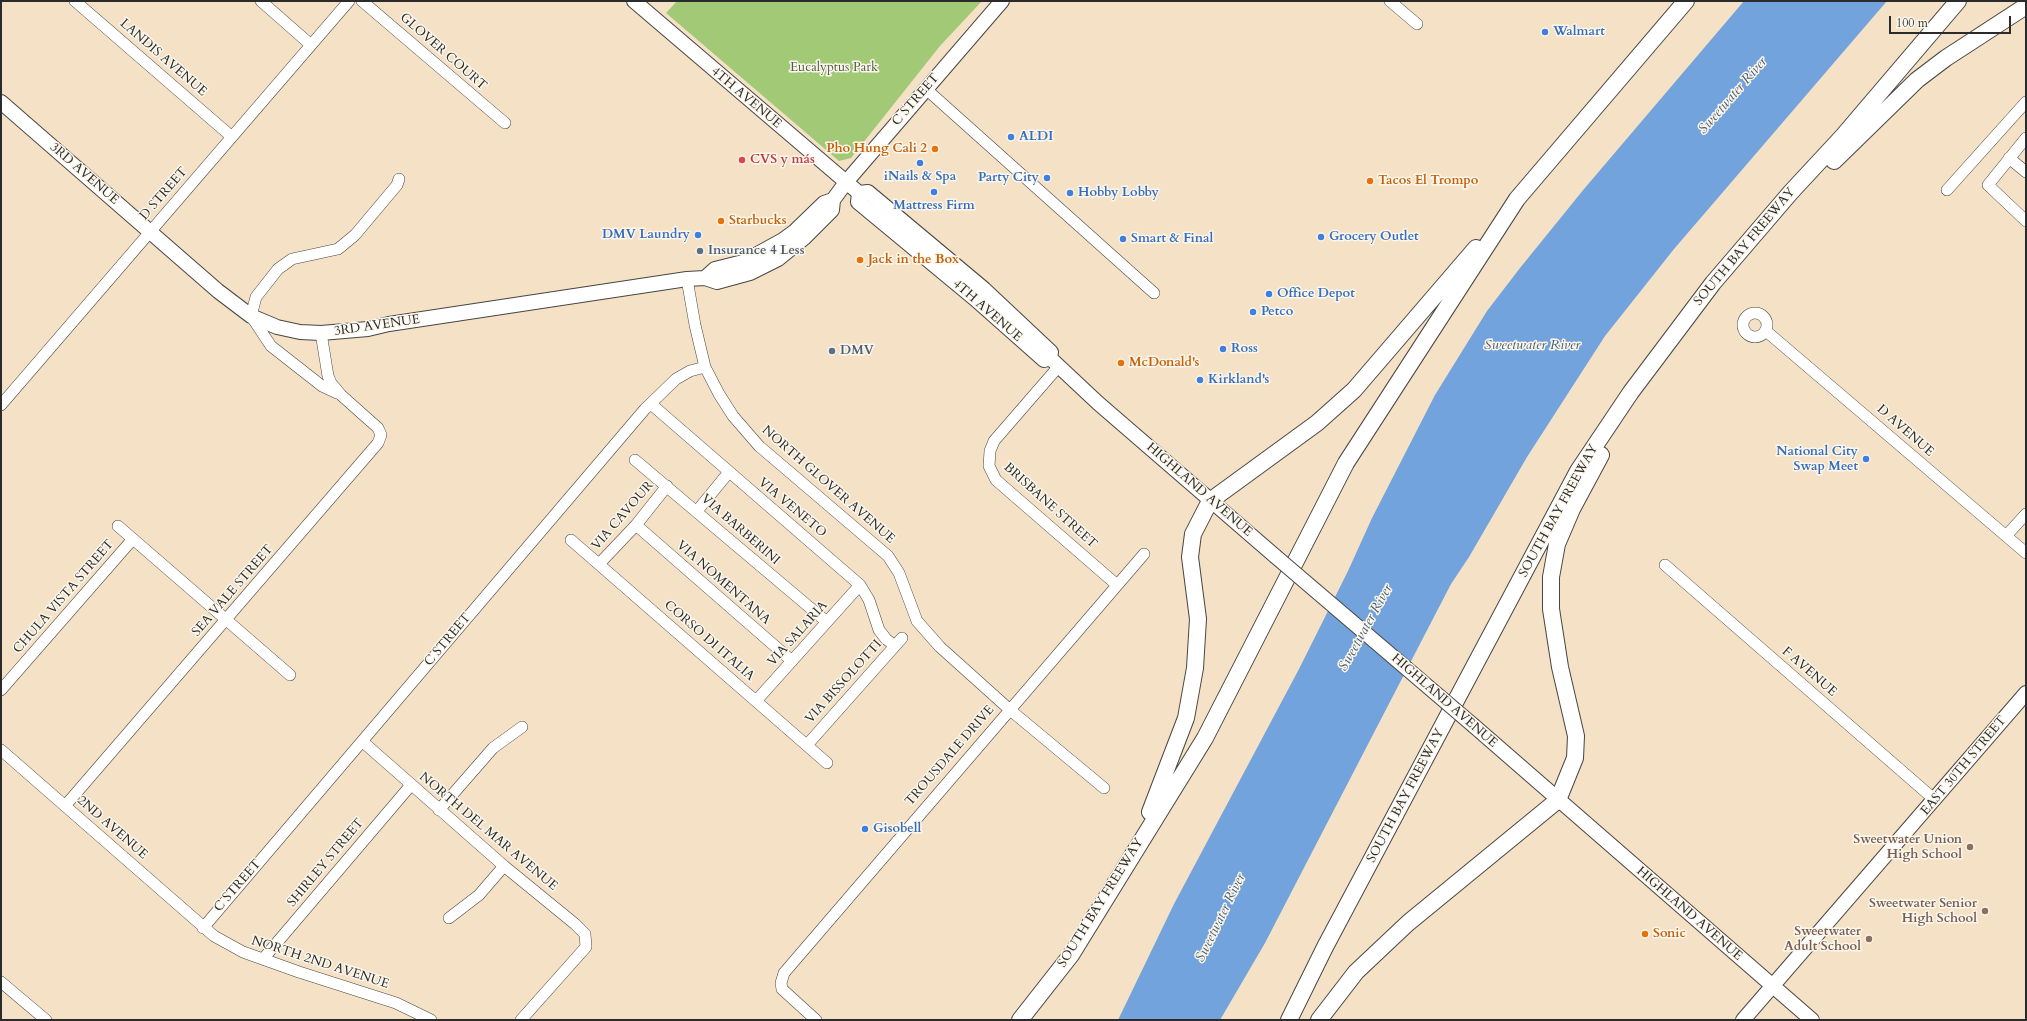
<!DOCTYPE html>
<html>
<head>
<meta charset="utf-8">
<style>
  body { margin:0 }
  #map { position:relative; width:2027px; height:1021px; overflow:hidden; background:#f5e1c6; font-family:Cardo,serif }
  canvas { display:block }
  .frame { position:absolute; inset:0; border:2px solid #2b2b2b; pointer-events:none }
  .scale { position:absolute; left:1889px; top:16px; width:122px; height:18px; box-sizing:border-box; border:2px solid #2b2b2b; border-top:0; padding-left:5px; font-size:12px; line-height:14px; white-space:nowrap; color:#2b2b2b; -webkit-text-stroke:3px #fbf7ec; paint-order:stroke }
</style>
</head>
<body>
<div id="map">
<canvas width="2027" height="1021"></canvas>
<div class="frame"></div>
<div class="scale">100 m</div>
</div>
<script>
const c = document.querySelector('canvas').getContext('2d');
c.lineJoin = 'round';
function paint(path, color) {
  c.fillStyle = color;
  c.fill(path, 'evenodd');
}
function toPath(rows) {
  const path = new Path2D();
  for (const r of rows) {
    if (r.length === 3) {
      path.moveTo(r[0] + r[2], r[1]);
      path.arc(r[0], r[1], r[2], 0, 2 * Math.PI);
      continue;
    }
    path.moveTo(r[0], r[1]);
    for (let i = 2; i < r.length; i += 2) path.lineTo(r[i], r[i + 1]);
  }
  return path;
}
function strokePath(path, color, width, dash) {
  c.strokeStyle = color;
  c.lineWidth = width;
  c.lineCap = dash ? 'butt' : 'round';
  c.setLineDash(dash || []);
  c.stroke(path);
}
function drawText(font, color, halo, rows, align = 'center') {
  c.font = font + ' Cardo,serif';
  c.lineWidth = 3;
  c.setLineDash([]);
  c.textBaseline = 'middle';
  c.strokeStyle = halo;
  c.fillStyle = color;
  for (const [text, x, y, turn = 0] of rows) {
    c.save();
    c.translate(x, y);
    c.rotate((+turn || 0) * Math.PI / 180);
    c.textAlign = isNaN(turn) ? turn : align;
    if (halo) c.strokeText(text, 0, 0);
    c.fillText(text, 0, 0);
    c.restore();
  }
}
const green = toPath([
  [677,1,982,1,940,46,851,158,839,161,666,13]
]);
const water = toPath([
  [1744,1,1887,1,1674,249,1605,336,1527,457,1469,557,1451,584,1265,943,1220,1020,1118,1020,1174,904,1299,669,1348,571,1372,518,1435,395,1487,311,1520,268,1584,189]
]);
const minor = toPath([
  [75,1,232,137],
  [261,1,311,45],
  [362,1,505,123],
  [1390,1,1417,24],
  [926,89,1154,293],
  [2026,138,1988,185,2026,221],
  [2009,158,2026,172],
  [1947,190,2026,102],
  [687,279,695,325,705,367,719,394,733,416,759,446,888,556,899,573,917,621,940,647,1009,709,1104,788],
  [1755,325,12],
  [1766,331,2026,553],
  [1059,366,994,441,990,451,989,466,996,480,1117,585],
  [337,393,322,386,271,346,251,316,256,297,278,269,292,259,338,249,355,235,397,185,399,179],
  [651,404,860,585,869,600,879,630,886,639,895,646],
  [1,405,349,1],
  [635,460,827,622],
  [697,511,729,472],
  [636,525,792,661],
  [118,526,290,675],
  [2006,536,2026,514],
  [571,540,827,763],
  [599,564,636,525,667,486],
  [1665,565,1935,800],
  [1,690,132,540],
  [756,701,860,585],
  [363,742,504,866,575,924,585,934,586,947,521,1020],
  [807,745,902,638],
  [1,750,214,936,243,952,299,972,396,1003,431,1020],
  [65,806,378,443,381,435,378,428,341,395,331,383,328,376,321,333],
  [439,810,493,748,522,727],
  [449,918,479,895,504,866],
  [203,928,645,409,676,379,690,371,705,367],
  [263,959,411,785],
  [1,982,46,1020],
  [816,1020,782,989,781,983,784,973,1144,554]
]);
const major = toPath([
  [634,1,859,193],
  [1,102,218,291,251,316,277,327,300,332,321,333,368,329,389,324,687,279,705,278,717,282,750,273,778,259,804,238,832,210,833,200,847,181,1002,1],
  [859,193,858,202,974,298,1044,360,1050,358],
  [859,193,868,192,984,289,1051,352,1050,358],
  [705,278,715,269,743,262,783,240,794,232,824,203,833,200],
  [1050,358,1098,403,1275,556],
  [1474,726,1812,1020],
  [1743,1020,2026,693]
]);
const highway = toPath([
  [1834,161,1917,80,1946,58,2026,6],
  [1150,812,1186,718,1195,668,1198,619,1190,557,1193,534,1210,501,1317,423,1354,390,1476,248],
  [1020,1020,1071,955,1205,738,1346,463,1517,199,1686,1],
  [1289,1020,1325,947,1578,471,1631,392,1713,283,1791,192,1843,136,1958,1],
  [1319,1020,1356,972,1408,923,1558,800,1575,758,1576,736,1560,667,1551,609,1551,577,1557,544,1572,509,1601,455]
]);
const majorBridge = toPath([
  [1275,556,1474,726]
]);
const markers = [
  [1545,32,4,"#3f7fe0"],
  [1011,137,4,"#3f7fe0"],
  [935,149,4,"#e8710a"],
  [742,160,4,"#e0444e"],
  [920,163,4,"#3f7fe0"],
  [1047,178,4,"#3f7fe0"],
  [1370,181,4,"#e8710a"],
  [934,192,4,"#3f7fe0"],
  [1070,193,4,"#3f7fe0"],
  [721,221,4,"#e8710a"],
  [698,235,4,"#3f7fe0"],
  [1321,237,4,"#3f7fe0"],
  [1123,239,4,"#3f7fe0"],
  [700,251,4,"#5c6f8a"],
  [860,260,4,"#e8710a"],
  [1269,294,4,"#3f7fe0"],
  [1253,312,4,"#3f7fe0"],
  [1223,349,4,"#3f7fe0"],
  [832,351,4,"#5c6f8a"],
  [1121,363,4,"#e8710a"],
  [1200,380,4,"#3f7fe0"],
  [1866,459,4,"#3f7fe0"],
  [865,829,4,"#3f7fe0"],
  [1970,847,4,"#8d6e63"],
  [1985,911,4,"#8d6e63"],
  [1645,934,4,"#e8710a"],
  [1869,939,4,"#8d6e63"]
];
const shopNames = [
  ["Walmart",1553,32],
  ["ALDI",1019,137],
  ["iNails & Spa",920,177,"center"],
  ["Party City",1039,178,"right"],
  ["Hobby Lobby",1078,193],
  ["Mattress Firm",934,206,"center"],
  ["DMV Laundry",690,235,"right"],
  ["Grocery Outlet",1329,237],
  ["Smart & Final",1131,239],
  ["Office Depot",1277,294],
  ["Petco",1261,312],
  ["Ross",1231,349],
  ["Kirkland's",1208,380],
  ["National City",1858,452,"right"],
  ["Swap Meet",1858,467,"right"],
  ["Gisobell",873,829]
];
const streetNames = [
  ["GLOVER COURT",443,52,41],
  ["LANDIS AVENUE",163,58,41],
  ["4TH AVENUE",746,98,40],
  ["C STREET",916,100,-49],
  ["3RD AVENUE",84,174,41],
  ["D STREET",164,194,-49],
  ["SOUTH BAY FREEWAY",1745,247,-50],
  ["4TH AVENUE",987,311,41],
  ["3RD AVENUE",377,326,-8],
  ["D AVENUE",1905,431,41],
  ["NORTH GLOVER AVENUE",828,485,41],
  ["HIGHLAND AVENUE",1199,490,41],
  ["BRISBANE STREET",1050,506,42],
  ["VIA VENETO",792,508,40],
  ["SOUTH BAY FREEWAY",1559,511,-61],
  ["VIA CAVOUR",623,516,-49],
  ["VIA BARBERINI",740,530,41],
  ["VIA NOMENTANA",723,583,41],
  ["SEA VALE STREET",233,591,-49],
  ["CHULA VISTA STREET",64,597,-49],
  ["VIA SALARIA",798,634,-48],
  ["C STREET",448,640,-50],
  ["CORSO DI ITALIA",709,641,41],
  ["F AVENUE",1809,672,41],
  ["VIA BISSOLOTTI",844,682,-48],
  ["HIGHLAND AVENUE",1444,701,41],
  ["TROUSDALE DRIVE",950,756,-49],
  ["EAST 30TH STREET",1964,766,-50],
  ["SOUTH BAY FREEWAY",1406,796,-62],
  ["2ND AVENUE",112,828,41],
  ["NORTH DEL MAR AVENUE",488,832,40],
  ["SHIRLEY STREET",326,863,-50],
  ["C STREET",238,886,-49],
  ["SOUTH BAY FREEWAY",1101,903,-58],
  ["HIGHLAND AVENUE",1689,914,41],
  ["NORTH 2ND AVENUE",320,963,18]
];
const parkNames = [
  ["Eucalyptus Park",834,68]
];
const foodNames = [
  ["Pho Hung Cali 2",927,149,"right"],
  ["Tacos El Trompo",1378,181],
  ["Starbucks",729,221],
  ["Jack in the Box",868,260],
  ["McDonald's",1129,363],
  ["Sonic",1653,934]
];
const healthNames = [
  ["CVS y más",750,160]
];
const serviceNames = [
  ["Insurance 4 Less",708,251],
  ["DMV",840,351]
];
const educationNames = [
  ["Sweetwater Union",1962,840],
  ["High School",1962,855],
  ["Sweetwater Senior",1977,904],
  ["High School",1977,919],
  ["Sweetwater",1861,932],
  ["Adult School",1861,947]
];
const waterNames = [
  ["Sweetwater River",1733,96,-49],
  ["Sweetwater River",1532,346],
  ["Sweetwater River",1366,628,-61],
  ["Sweetwater River",1221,918,-64]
];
paint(green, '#a2ca76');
paint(water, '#72a3dd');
strokePath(minor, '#494642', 12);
strokePath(major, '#494642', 16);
strokePath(highway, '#494642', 18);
strokePath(minor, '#fff', 11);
strokePath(major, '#fff', 14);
strokePath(highway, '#fff', 16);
strokePath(majorBridge, '#494642', 16, []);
strokePath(majorBridge, '#fff', 14);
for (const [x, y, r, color] of markers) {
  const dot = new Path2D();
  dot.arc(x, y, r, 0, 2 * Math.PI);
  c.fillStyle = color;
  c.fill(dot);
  strokePath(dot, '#fbf7ec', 1.5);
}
drawText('bold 13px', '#366cbe', '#fbf7ec', shopNames, 'left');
drawText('13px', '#2b2b2b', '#fbf7ec', streetNames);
drawText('13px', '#4f5b42', '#fbf7ec', parkNames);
drawText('bold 13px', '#c56008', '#fbf7ec', foodNames, 'left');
drawText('bold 13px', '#be3a42', '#fbf7ec', healthNames, 'left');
drawText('bold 13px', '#4e5e75', '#fbf7ec', serviceNames, 'left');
drawText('bold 13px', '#785e54', '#fbf7ec', educationNames, 'right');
drawText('italic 14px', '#475b72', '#fbf7ec', waterNames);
</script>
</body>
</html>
